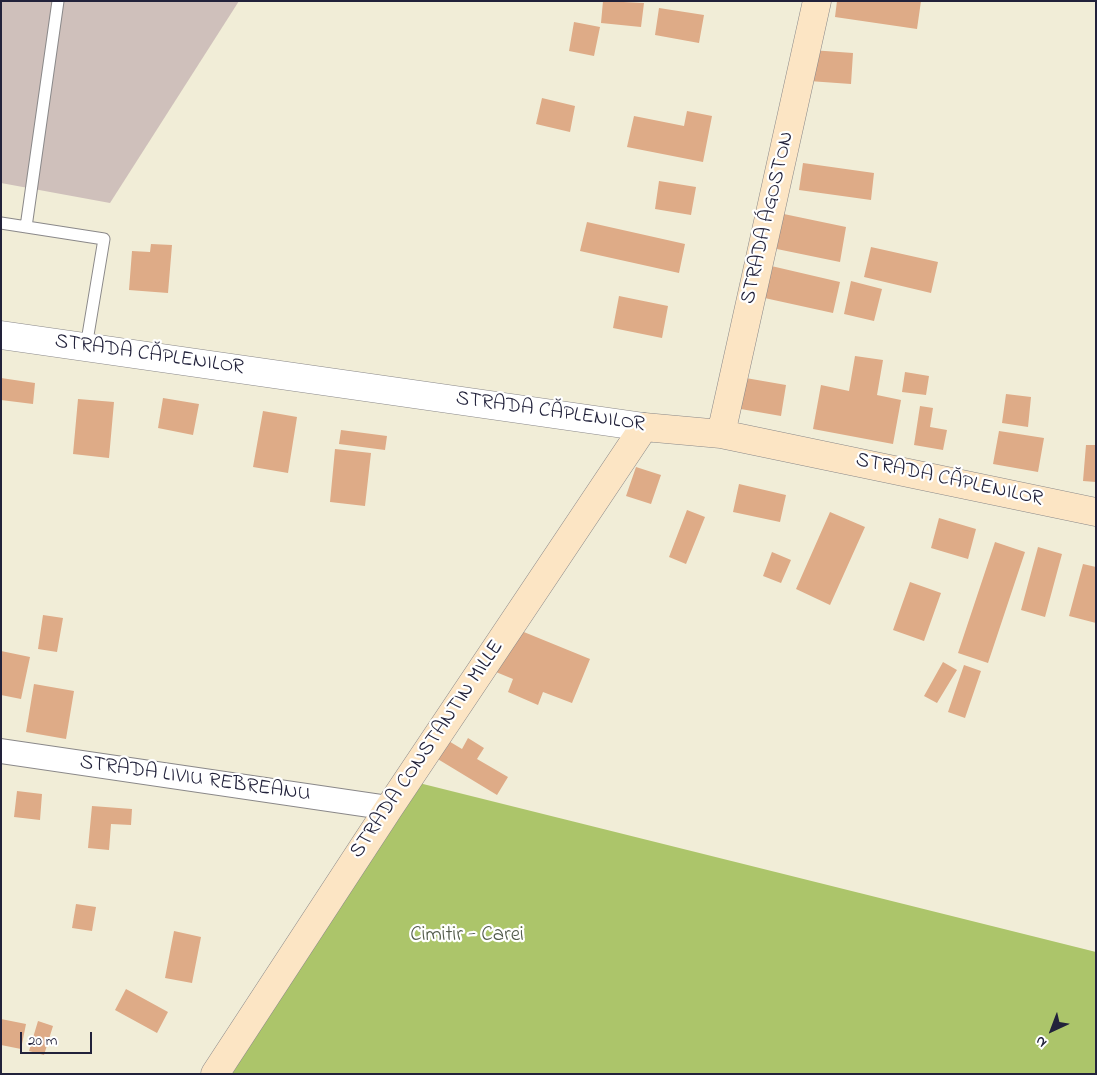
<!DOCTYPE html>
<html>
<head>
<meta charset="utf-8">
<style>
  body { margin:0 }
  #map { position:relative; width:1097px; height:1075px; overflow:hidden; background:#f1edd7; font-family:"Indie Flower",sans-serif }
  canvas { display:block }
  .frame { position:absolute; inset:0; border:2px solid #22223b; pointer-events:none }
  .north { position:absolute; left:1027px; top:1005px; width:50px; height:50px; -webkit-text-stroke:4px #fff; paint-order:stroke; rotate:223deg; font-size:14px; font-weight:700; line-height:20px; text-align:center; color:#22223b }
  .north::after { content:''; display:block; margin:auto; width:18px; height:22px; background:#22223b; clip-path:polygon(50% 0,100% 100%,50% 72%,0 100%) }
  .scale { position:absolute; left:20px; top:1032px; width:72px; height:22px; box-sizing:border-box; border:2px solid #22223b; border-top:0; padding-left:6px; font-size:15px; line-height:18px; white-space:nowrap; color:#22223b; -webkit-text-stroke:4px #fff; paint-order:stroke }
</style>
</head>
<body>
<div id="map">
<canvas width="1097" height="1075"></canvas>
<div class="frame"></div>
<div class="north">N</div>
<div class="scale">20 m</div>
</div>
<script>
const c = document.querySelector('canvas').getContext('2d');
c.lineJoin = 'round';
function paint(path, color) {
  c.fillStyle = color;
  c.fill(path, 'evenodd');
}
function toPath(rows) {
  const path = new Path2D();
  for (const r of rows) {
    path.moveTo(r[0], r[1]);
    for (let i = 2; i < r.length; i += 2) path.lineTo(r[i], r[i + 1]);
  }
  return path;
}
function strokePath(path, color, width, dash) {
  c.strokeStyle = color;
  c.lineWidth = width;
  c.lineCap = dash ? 'butt' : 'round';
  c.setLineDash(dash || []);
  c.stroke(path);
}
function drawText(font, color, halo, rows, align = 'center') {
  c.font = font + ' "Indie Flower",sans-serif';
  c.lineWidth = 4.5;
  c.setLineDash([]);
  c.textBaseline = 'middle';
  c.strokeStyle = halo;
  c.fillStyle = color;
  for (const [text, x, y, turn = 0] of rows) {
    c.save();
    c.translate(x, y);
    c.rotate((+turn || 0) * Math.PI / 180);
    c.textAlign = isNaN(turn) ? turn : align;
    if (halo) c.strokeText(text, 0, 0);
    c.fillText(text, 0, 0);
    c.restore();
  }
}
const industrial = toPath([
  [1,1,239,1,110,203,1,183]
]);
const green = toPath([
  [407,780,1096,952,1096,1074,208,1074]
]);
const building = toPath([
  [603,1,644,3,641,27,601,23],
  [837,1,921,1,917,29,835,17],
  [659,8,704,15,699,43,655,35],
  [574,22,600,27,594,56,569,51],
  [811,50,853,53,851,84,809,81],
  [542,98,575,106,570,132,536,124],
  [687,111,712,116,703,162,627,147,634,116,684,126],
  [803,163,874,173,871,200,799,190],
  [659,181,696,187,691,215,655,209],
  [779,213,846,227,840,262,772,248],
  [587,222,685,244,679,273,580,251],
  [151,244,172,245,168,293,129,290,132,251,150,252],
  [871,247,938,262,931,293,864,277],
  [767,265,840,282,833,313,760,297],
  [851,281,882,289,874,321,844,314],
  [619,296,668,306,662,338,613,328],
  [855,356,883,360,877,395,901,400,893,444,813,429,821,385,849,391],
  [905,372,929,376,926,395,902,392],
  [740,377,786,385,781,416,735,408],
  [1,378,35,383,33,404,1,400],
  [1006,394,1031,397,1028,427,1002,423],
  [163,398,199,404,193,435,158,428],
  [78,399,114,402,109,458,73,454],
  [920,406,933,408,930,427,947,430,943,450,914,445],
  [263,411,297,417,288,473,253,467],
  [341,430,387,436,385,450,339,444],
  [999,431,1044,438,1038,472,993,464],
  [1086,445,1096,445,1096,482,1083,481],
  [335,449,371,453,365,506,330,502],
  [636,467,661,475,651,504,626,496],
  [739,484,786,495,780,522,733,512],
  [687,510,705,517,686,564,669,557],
  [830,512,865,527,830,605,796,589],
  [939,518,976,529,968,559,931,548],
  [995,542,1025,552,988,663,958,653],
  [1038,547,1062,554,1045,617,1021,610],
  [772,552,791,560,781,583,763,576],
  [1083,564,1096,567,1096,623,1069,616],
  [910,582,941,593,924,641,893,630],
  [43,615,63,618,57,652,38,649],
  [514,628,590,659,572,703,543,692,538,705,508,692,513,679,496,672],
  [1,651,30,657,21,699,1,695],
  [943,662,957,670,937,703,924,696],
  [964,665,981,671,965,718,948,712],
  [34,684,74,691,66,739,26,732],
  [468,738,484,748,477,759,508,777,497,795,436,758,447,740,462,749],
  [17,791,42,794,40,820,14,817],
  [92,806,132,809,131,825,111,824,109,850,88,848],
  [76,904,96,907,92,931,72,928],
  [174,931,201,937,192,983,165,978],
  [126,989,168,1012,157,1033,115,1010],
  [1,1019,26,1024,21,1049,1,1045],
  [38,1021,53,1026,44,1055,29,1051]
]);
const service = toPath([
  [1,223,104,239,86,347],
  [26,227,58,1]
]);
const minor = toPath([
  [1,751,389,808]
]);
const tertiary = toPath([
  [1,335,644,427]
]);
const secondary = toPath([
  [721,434,817,1],
  [215,1074,389,808,644,427,721,434,1096,512]
]);
const streetNames = [
  ["STRADA ÁGOSTON",769,218,-77],
  ["STRADA CĂPLENILOR",149,356,8],
  ["STRADA CĂPLENILOR",550,413,8],
  ["STRADA CĂPLENILOR",949,481,12],
  ["STRADA CONSTANTIN MILLE",428,750,-56],
  ["STRADA LIVIU REBREANU",195,780,8]
];
const parkNames = [
  ["Cimitir - Carei",467,937]
];
paint(industrial, '#cfc0bb');
paint(green, '#acc56a');
paint(building, '#deab87');
strokePath(service, '#8a8889', 13);
strokePath(minor, '#8a8889', 26);
strokePath(tertiary, '#8a8889', 29);
strokePath(secondary, '#8a8889', 29);
strokePath(service, '#fff', 11);
strokePath(minor, '#fff', 24);
strokePath(tertiary, '#fff', 28);
strokePath(secondary, '#fce5c4', 28);
drawText('21px', '#22223b', '#fff', streetNames);
drawText('21px', '#525b4b', '#fff', parkNames);
</script>
</body>
</html>
